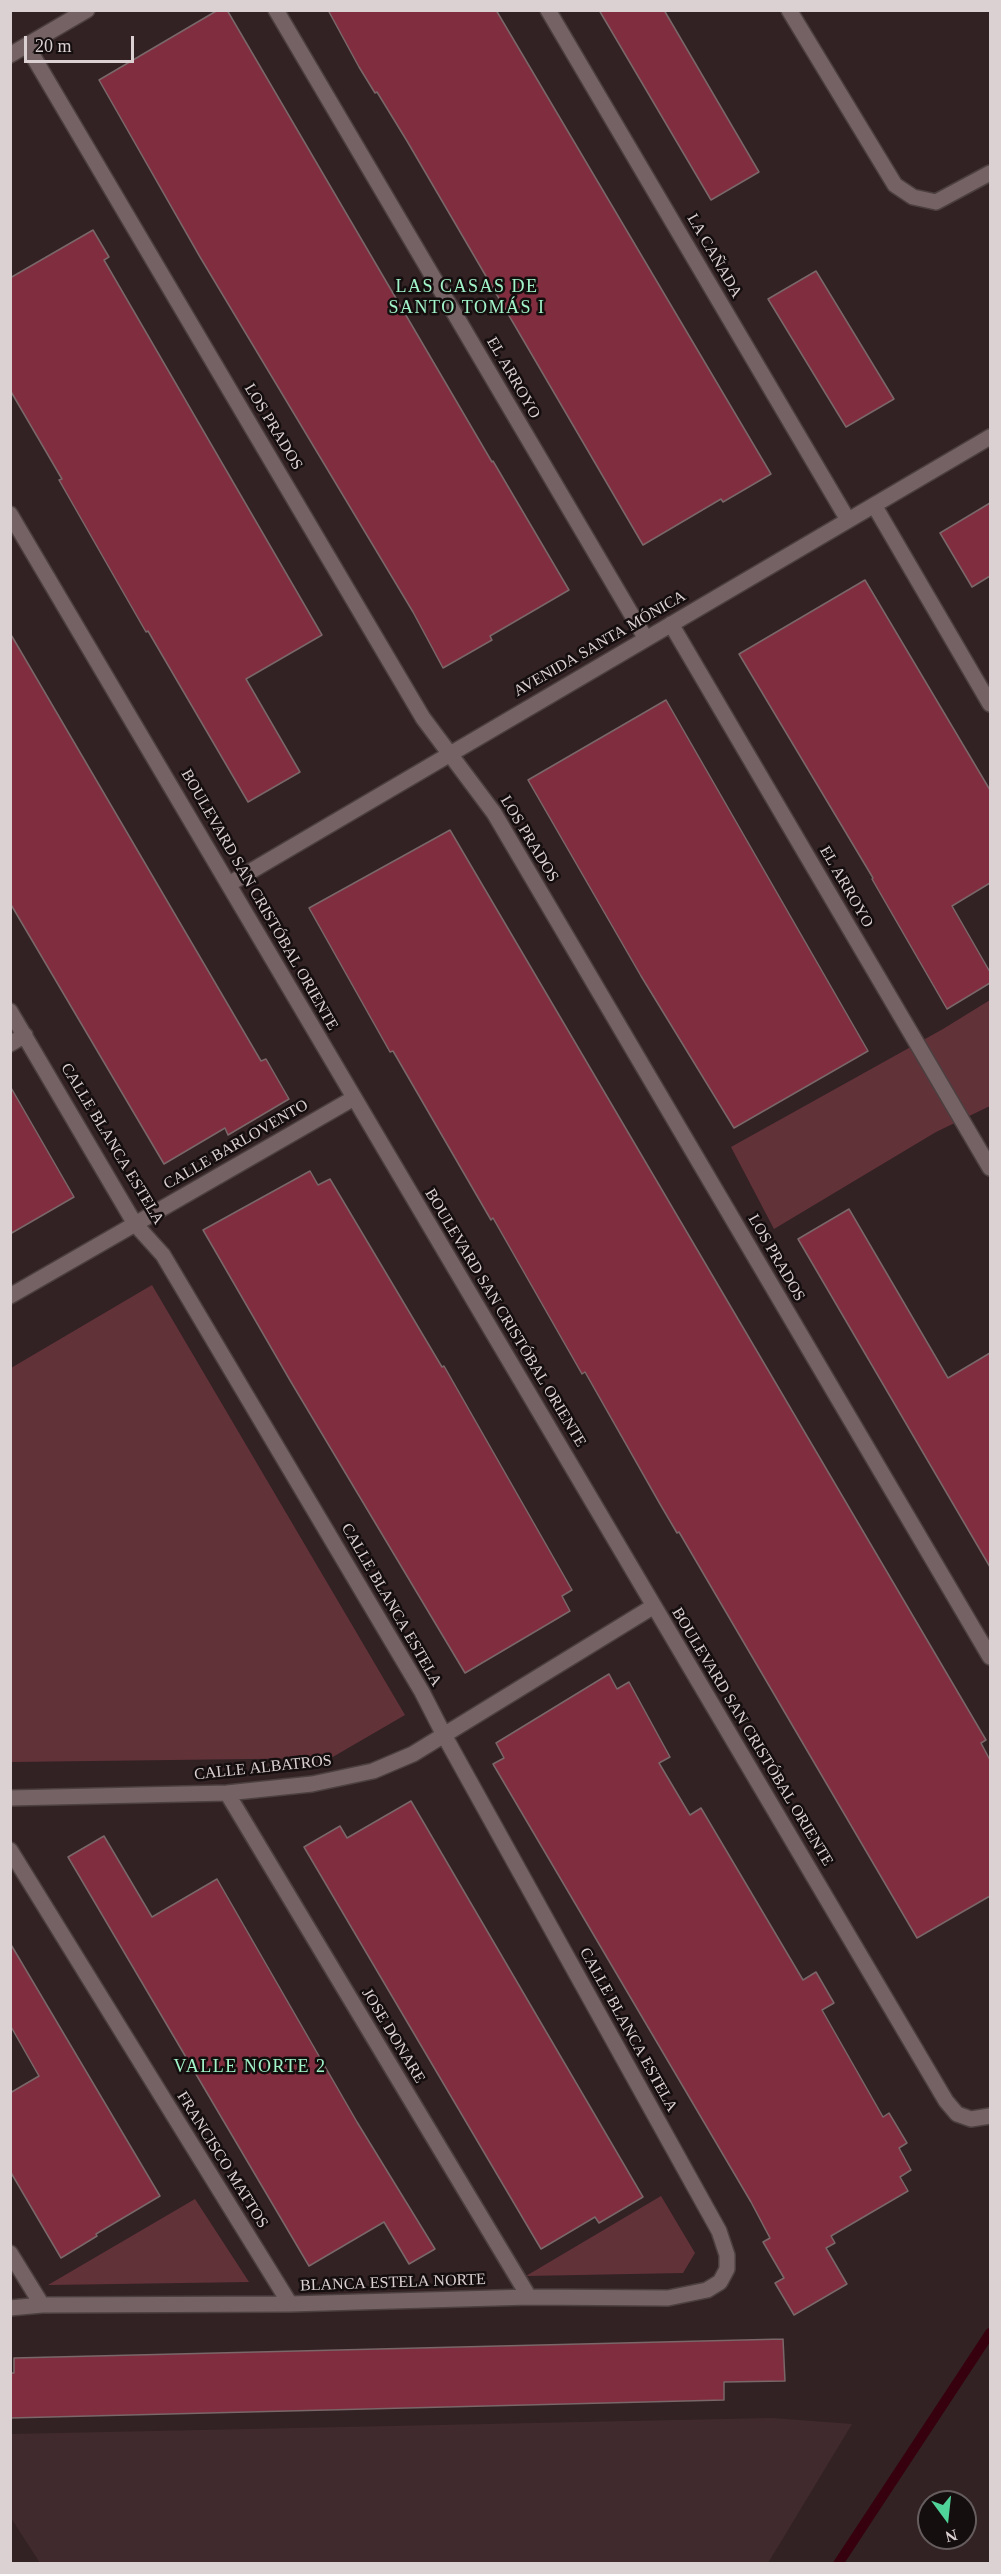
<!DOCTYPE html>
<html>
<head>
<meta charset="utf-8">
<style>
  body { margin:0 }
  #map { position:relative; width:1001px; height:2574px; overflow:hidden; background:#322224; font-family:Georgia,serif }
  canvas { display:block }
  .frame { position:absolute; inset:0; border:12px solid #dcd1d2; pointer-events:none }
  .north { position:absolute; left:917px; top:2490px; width:60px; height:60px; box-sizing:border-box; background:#150e0f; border:2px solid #655c5d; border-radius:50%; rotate:165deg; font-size:16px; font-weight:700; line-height:24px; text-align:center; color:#dcd1d2 }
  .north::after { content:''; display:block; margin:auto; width:21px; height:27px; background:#4fd399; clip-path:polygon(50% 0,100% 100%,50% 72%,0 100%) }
  .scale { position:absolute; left:24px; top:36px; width:110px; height:27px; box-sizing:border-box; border:3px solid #dcd1d2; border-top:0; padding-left:8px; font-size:18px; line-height:21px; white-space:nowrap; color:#dcd1d2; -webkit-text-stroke:4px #150e0f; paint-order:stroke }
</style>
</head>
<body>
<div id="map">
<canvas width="1001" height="2574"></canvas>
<div class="frame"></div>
<div class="north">N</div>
<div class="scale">20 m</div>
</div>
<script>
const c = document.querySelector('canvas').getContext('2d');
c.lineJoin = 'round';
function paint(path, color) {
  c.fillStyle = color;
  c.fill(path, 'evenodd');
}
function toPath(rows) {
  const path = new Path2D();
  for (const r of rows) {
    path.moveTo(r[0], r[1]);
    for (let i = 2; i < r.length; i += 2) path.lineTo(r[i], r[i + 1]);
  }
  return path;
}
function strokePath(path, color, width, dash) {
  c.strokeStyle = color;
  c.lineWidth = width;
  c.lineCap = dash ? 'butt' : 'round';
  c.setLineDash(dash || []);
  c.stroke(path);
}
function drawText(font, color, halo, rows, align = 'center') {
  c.font = font + ' Georgia,serif';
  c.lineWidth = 5;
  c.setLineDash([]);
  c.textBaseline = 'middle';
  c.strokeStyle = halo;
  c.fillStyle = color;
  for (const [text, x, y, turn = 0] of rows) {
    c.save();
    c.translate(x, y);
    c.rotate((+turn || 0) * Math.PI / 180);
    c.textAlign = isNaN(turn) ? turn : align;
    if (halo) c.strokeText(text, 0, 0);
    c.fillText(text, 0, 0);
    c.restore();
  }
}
const built = toPath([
  [772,2418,852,2424,768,2563,40,2563,11,2518,11,2434]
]);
const green = toPath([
  [990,1000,990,1106,936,1132,774,1229,731,1147,943,1029],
  [152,1285,405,1715,331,1758,11,1762,11,1368],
  [661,2196,695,2253,683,2273,526,2276],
  [195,2199,249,2282,48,2285]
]);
const stream = toPath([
  [838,2564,990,2333]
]);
const building = toPath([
  [218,10,227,10,492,462,493,461,569,590,490,636,492,640,443,668,413,612,200,257,99,80,218,10],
  [328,10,496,10,771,474,723,502,721,499,643,545,407,141,377,92,375,93,359,67,328,10],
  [599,10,664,10,759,172,711,200,599,10],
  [93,230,109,257,104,260,322,635,246,679,300,772,248,802,148,631,146,632,111,571,59,480,62,479,10,390,10,278,93,230],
  [816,271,894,399,846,427,768,299,816,271],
  [990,503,990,576,972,587,940,533,990,503],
  [865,580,990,790,990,883,952,906,990,972,990,983,947,1009,872,879,873,878,739,654,865,580],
  [10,633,261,1061,266,1059,289,1099,228,1135,225,1128,164,1164,10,903,10,633],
  [666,700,868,1051,734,1128,641,976,528,780,666,700],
  [450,830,986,1740,981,1743,990,1760,990,1896,917,1938,679,1532,677,1533,660,1504,585,1372,582,1374,493,1218,491,1220,393,1051,390,1052,309,908,450,830],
  [10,1086,74,1197,10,1234,10,1086],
  [310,1171,318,1185,330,1179,442,1367,444,1366,572,1590,562,1596,570,1611,465,1673,291,1382,203,1230,310,1171],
  [849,1209,948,1378,990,1353,990,1567,798,1239,849,1209],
  [609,1674,617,1689,629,1682,670,1757,659,1763,690,1815,701,1808,803,1980,816,1972,834,2003,822,2010,883,2117,889,2113,907,2143,899,2148,911,2170,900,2177,908,2191,831,2236,835,2243,826,2248,847,2284,794,2315,775,2283,784,2278,763,2242,770,2238,751,2202,493,1764,504,1758,496,1743,609,1674],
  [411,1801,643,2197,599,2223,595,2217,541,2249,304,1847,340,1826,347,1838,411,1801],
  [104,1836,152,1917,217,1879,357,2122,435,2249,409,2264,384,2222,309,2266,68,1857,104,1836],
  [10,1943,160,2196,96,2234,97,2236,61,2258,10,2171,10,2093,39,2076,10,2025,10,1943],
  [783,2339,785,2381,724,2382,724,2400,10,2418,10,2373,14,2373,14,2358,783,2339]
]);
const minor = toPath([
  [276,10,646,639],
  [548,10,848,520],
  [789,10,895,185,913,197,936,202,990,173],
  [27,46,423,718,494,813,990,1657],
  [10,55,87,10],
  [874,505,990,704],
  [10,514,946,2101,957,2114,971,2119,990,2116],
  [671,624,990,1168],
  [229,884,990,437],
  [10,1011,135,1224,163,1255,422,1692,444,1735,719,2231,727,2255,727,2269,720,2282,707,2290,668,2298,529,2297,290,2304,42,2305,10,2308],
  [10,1044,25,1035],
  [10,1296,354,1098],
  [227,1793,529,2297],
  [10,1798,227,1793,312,1784,373,1771,413,1754,654,1606],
  [10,1850,290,2304],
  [10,2253,42,2305]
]);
const streetNames = [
  ["LA CAÑADA",714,256,60],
  ["EL ARROYO",513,378,60],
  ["LOS PRADOS",273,427,59],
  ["AVENIDA SANTA MÓNICA",600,644,-30],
  ["LOS PRADOS",529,839,59],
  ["EL ARROYO",846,887,60],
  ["BOULEVARD SAN CRISTÓBAL ORIENTE",259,900,60],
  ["CALLE BLANCA ESTELA",112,1144,59],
  ["CALLE BARLOVENTO",236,1145,-30],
  ["LOS PRADOS",776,1258,60],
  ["BOULEVARD SAN CRISTÓBAL ORIENTE",505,1318,59],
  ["CALLE BLANCA ESTELA",391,1605,60],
  ["BOULEVARD SAN CRISTÓBAL ORIENTE",752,1737,59],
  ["CALLE ALBATROS",263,1768,-6],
  ["CALLE BLANCA ESTELA",628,2030,61],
  ["JOSE DONARE",393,2036,59],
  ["FRANCISCO MATTOS",222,2160,58],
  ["BLANCA ESTELA NORTE",393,2283,-2]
];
const neighbourhoodNames = [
  ["LAS CASAS DE",467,287],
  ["SANTO TOMÁS I",467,308],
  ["VALLE NORTE 2",250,2067]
];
paint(built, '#402a2d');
paint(green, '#623239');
strokePath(stream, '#37000e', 10);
paint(building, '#802e3f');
strokePath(building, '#7a6769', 1.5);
strokePath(minor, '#4c3f40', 18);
strokePath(minor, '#756264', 15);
drawText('16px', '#dcd1d2', '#150e0f', streetNames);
c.letterSpacing = '1.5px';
drawText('18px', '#a2f4c9', '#150e0f', neighbourhoodNames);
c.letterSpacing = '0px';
</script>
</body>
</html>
